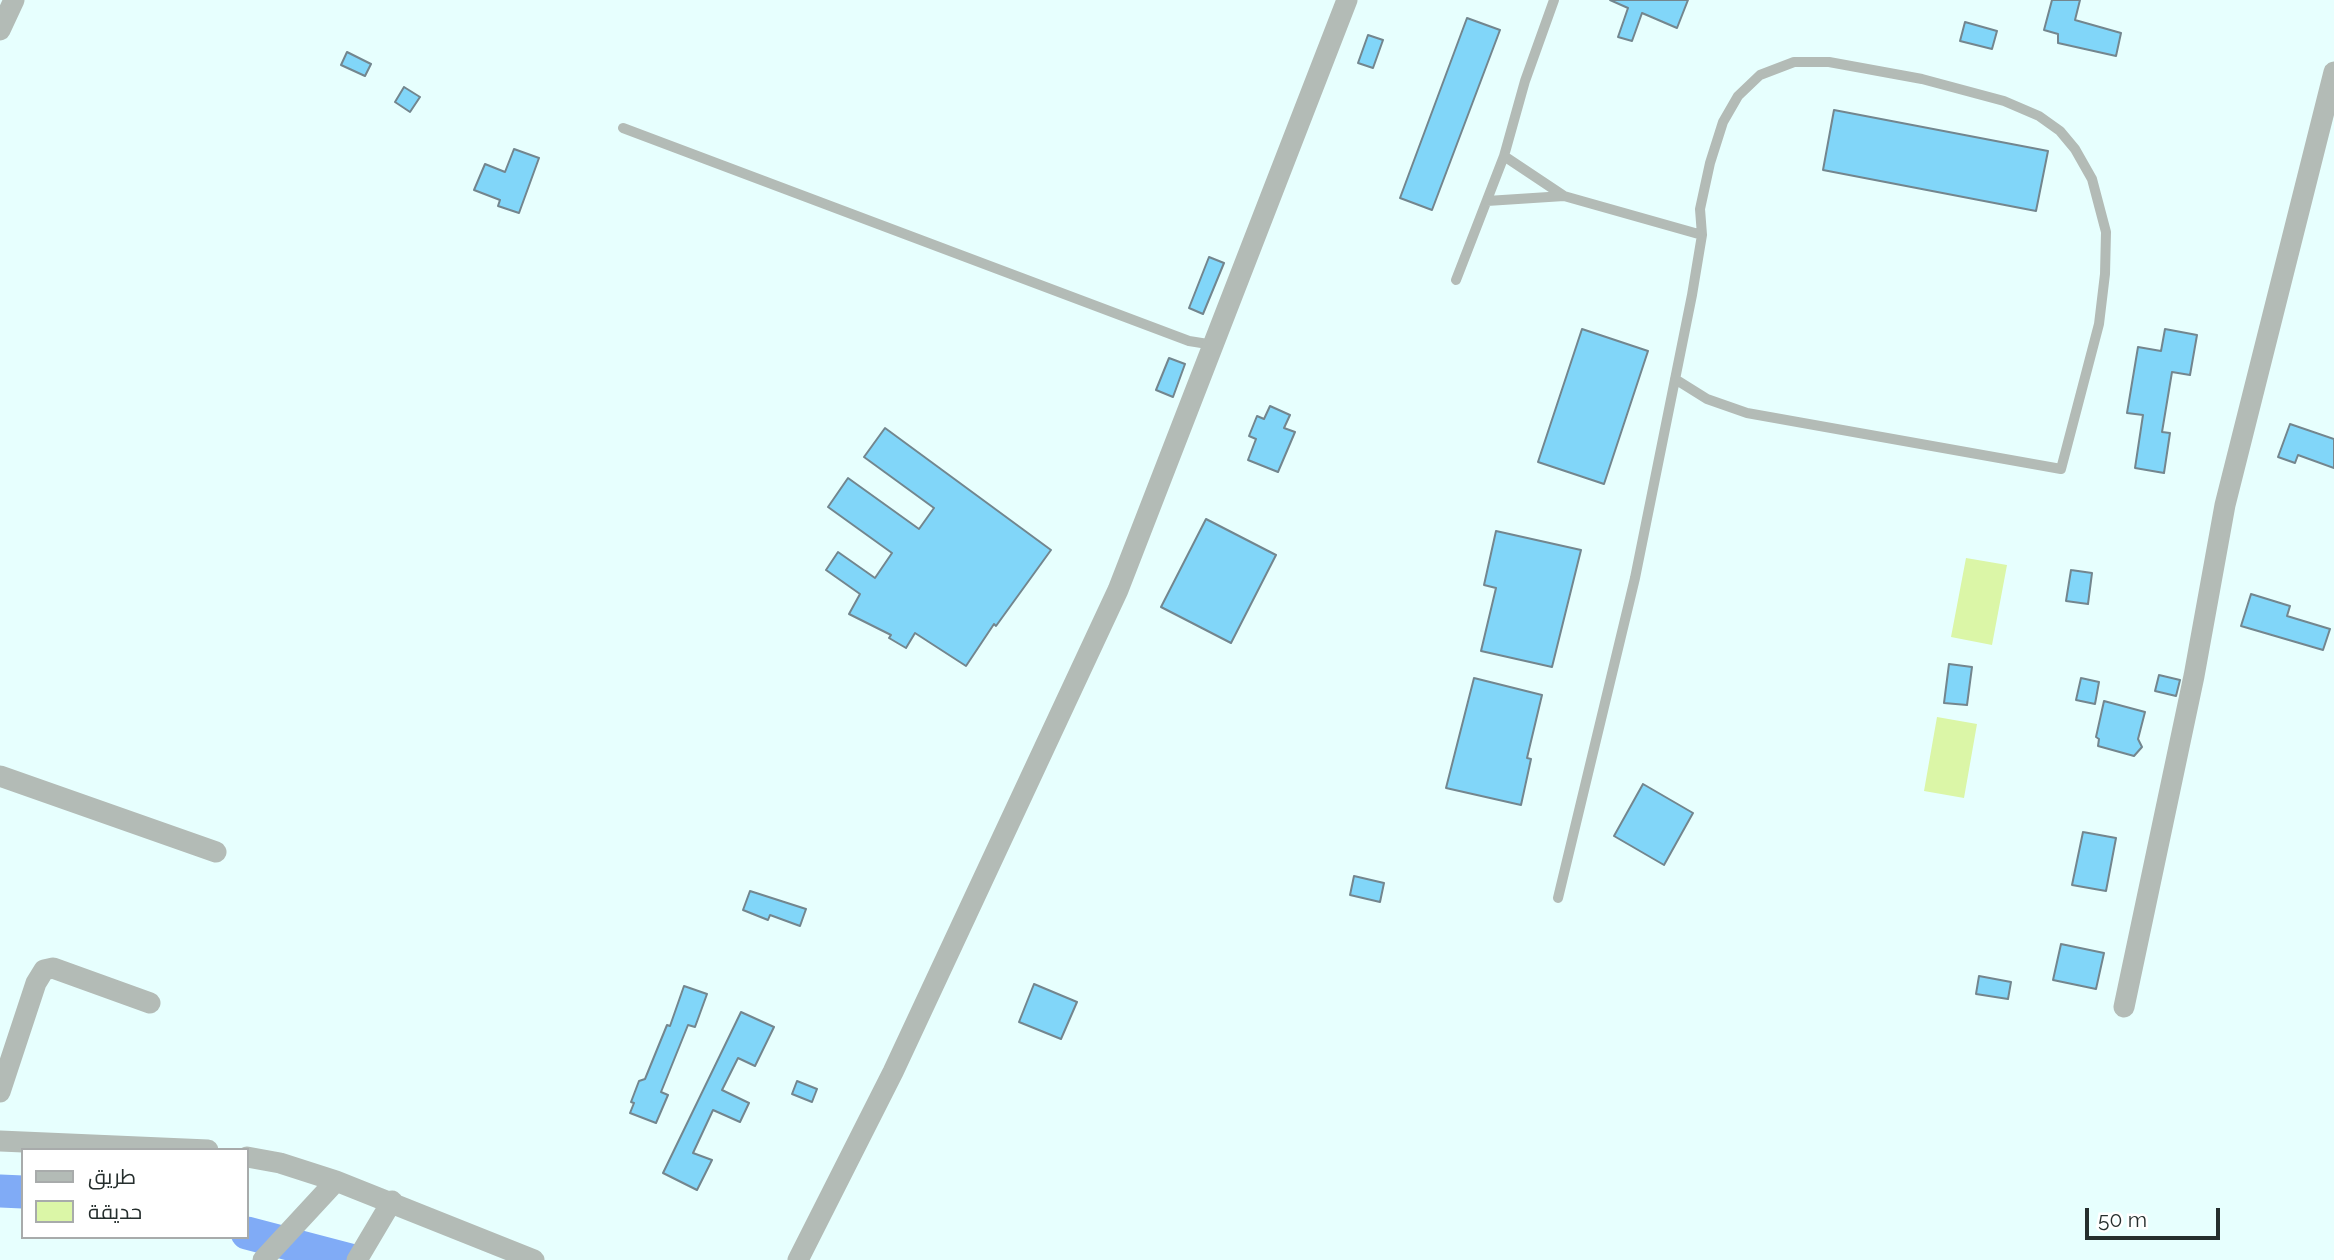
<!DOCTYPE html>
<html>
<head>
<meta charset="utf-8">
<style>
  body { margin:0 }
  #map { position:relative; width:2334px; height:1260px; overflow:hidden; background:#e7fffe; font-family:Raleway,Cairo,sans-serif }
  canvas { display:block }
  .legend { position:absolute; left:21px; top:1148px; width:228px; height:91px; box-sizing:border-box; background:#fff; border:2px solid #a8abab; margin:0; padding:9px 12px; list-style:none; font-size:21px; color:#252e2d }
  .legend li { display:flex; align-items:center; gap:14px; height:35px }
  .legend b { width:35px; border:2px solid #a8abab }
  .scale { position:absolute; left:2085px; top:1208px; width:135px; height:32px; box-sizing:border-box; border:4px solid #252e2d; border-top:0; padding-left:9px; font-size:21px; line-height:24px; white-space:nowrap; color:#252e2d; -webkit-text-stroke:5px #fff; paint-order:stroke }
</style>
</head>
<body>
<div id="map">
<canvas width="2334" height="1260"></canvas>
<ul class="legend">
<li><b style="height:9px;background:#b3bbb6"></b>طريق</li>
<li><b style="height:19px;background:#dbf6a7"></b>حديقة</li>
</ul>
<div class="scale">50 m</div>
</div>
<script>
const c = document.querySelector('canvas').getContext('2d');
c.lineJoin = 'round';
function paint(path, color) {
  c.fillStyle = color;
  c.fill(path, 'evenodd');
}
function toPath(rows) {
  const path = new Path2D();
  for (const r of rows) {
    path.moveTo(r[0], r[1]);
    for (let i = 2; i < r.length; i += 2) path.lineTo(r[i], r[i + 1]);
  }
  return path;
}
function strokePath(path, color, width, dash) {
  c.strokeStyle = color;
  c.lineWidth = width;
  c.lineCap = dash ? 'butt' : 'round';
  c.setLineDash(dash || []);
  c.stroke(path);
}
const green = toPath([
  [1966,558,2007,565,1992,645,1951,637],
  [1937,717,1977,724,1964,798,1924,791]
]);
const river = toPath([
  [0,1191,23,1192],
  [247,1233,350,1260]
]);
const building = toPath([
  [1610,0,1688,0,1677,28,1642,13,1632,41,1618,37,1628,8,1610,0],
  [2052,0,2080,0,2075,20,2121,33,2116,56,2058,43,2058,34,2044,30,2052,0],
  [1467,18,1500,30,1432,210,1400,198,1467,18],
  [1965,22,1997,31,1992,49,1960,41,1965,22],
  [1368,35,1383,40,1373,68,1358,63,1368,35],
  [347,52,371,64,365,76,341,65,347,52],
  [404,87,420,97,410,112,395,102,404,87],
  [1834,110,2048,151,2036,211,1823,170,1834,110],
  [514,149,539,158,519,213,498,206,500,200,474,190,485,164,505,172,514,149],
  [1209,257,1224,263,1203,314,1189,308,1209,257],
  [1582,329,1648,351,1604,484,1538,462,1582,329],
  [2165,329,2197,335,2190,375,2172,372,2162,432,2170,433,2164,473,2135,468,2143,415,2127,413,2138,347,2161,351,2165,329],
  [1169,358,1185,364,1173,397,1156,390,1169,358],
  [1270,406,1290,415,1284,428,1295,432,1278,472,1248,460,1256,439,1249,436,1257,416,1264,419,1270,406],
  [2290,424,2334,439,2334,468,2298,455,2295,463,2278,457,2290,424],
  [885,428,1051,550,996,626,994,624,966,666,915,633,906,648,889,638,891,635,849,614,860,594,826,570,838,552,875,578,892,553,828,507,848,478,919,529,934,508,864,457,885,428],
  [1206,519,1276,555,1231,643,1161,607,1206,519],
  [1496,531,1581,550,1552,667,1481,651,1496,588,1484,585,1496,531],
  [2071,570,2092,573,2088,604,2066,601,2071,570],
  [2251,594,2290,606,2287,616,2330,629,2323,650,2241,626,2251,594],
  [1949,664,1972,667,1967,705,1944,703,1949,664],
  [2159,675,2180,680,2176,696,2155,691,2159,675],
  [1474,678,1542,695,1527,758,1531,759,1521,805,1446,788,1474,678],
  [2081,678,2099,682,2095,704,2076,700,2081,678],
  [2104,701,2145,712,2138,739,2142,747,2134,756,2098,746,2099,739,2096,737,2104,701],
  [1643,784,1693,813,1664,865,1614,836,1643,784],
  [2083,832,2116,838,2106,891,2072,885,2083,832],
  [1354,876,1384,883,1380,902,1350,895,1354,876],
  [750,891,806,909,800,926,770,915,768,920,743,910,750,891],
  [2061,944,2104,953,2096,989,2053,980,2061,944],
  [1979,976,2011,982,2008,999,1976,994,1979,976],
  [1034,984,1077,1002,1061,1039,1019,1022,1034,984],
  [684,986,707,994,695,1027,688,1025,661,1092,668,1095,656,1123,630,1113,634,1103,631,1102,639,1081,645,1079,667,1025,670,1026,684,986],
  [741,1012,774,1027,755,1066,738,1058,722,1090,749,1103,740,1122,713,1110,693,1153,712,1160,697,1190,663,1173,741,1012],
  [797,1081,817,1089,812,1102,792,1094,797,1081]
]);
const lane = toPath([
  [623,128,1189,341,1214,345],
  [1504,156,1564,196,1702,235],
  [1487,201,1564,196],
  [1456,280,1504,156,1525,81,1554,0],
  [1558,898,1635,578,1692,295,1702,235,1700,209,1710,163,1723,122,1738,96,1760,75,1794,62,1829,62,1922,79,2004,101,2039,116,2060,131,2075,149,2092,179,2106,232,2105,274,2099,324,2061,469,1747,413,1707,399,1675,379]
]);
const street = toPath([
  [0,30,14,0],
  [0,776,216,852],
  [2124,1007,2194,676,2225,505,2334,72],
  [0,1092,36,983,44,970,53,968,150,1003],
  [0,1141,208,1150],
  [247,1157,280,1163,336,1181,534,1260],
  [263,1260,336,1181],
  [357,1260,392,1201],
  [798,1260,893,1072,1118,590,1347,0]
]);
paint(green, '#dbf6a7');
strokePath(river, '#80abf6', 33);
paint(building, '#81d6f9');
strokePath(building, '#73868e', 2);
strokePath(lane, '#b3bbb6', 10);
strokePath(street, '#b3bbb6', 21);
</script>
</body>
</html>
